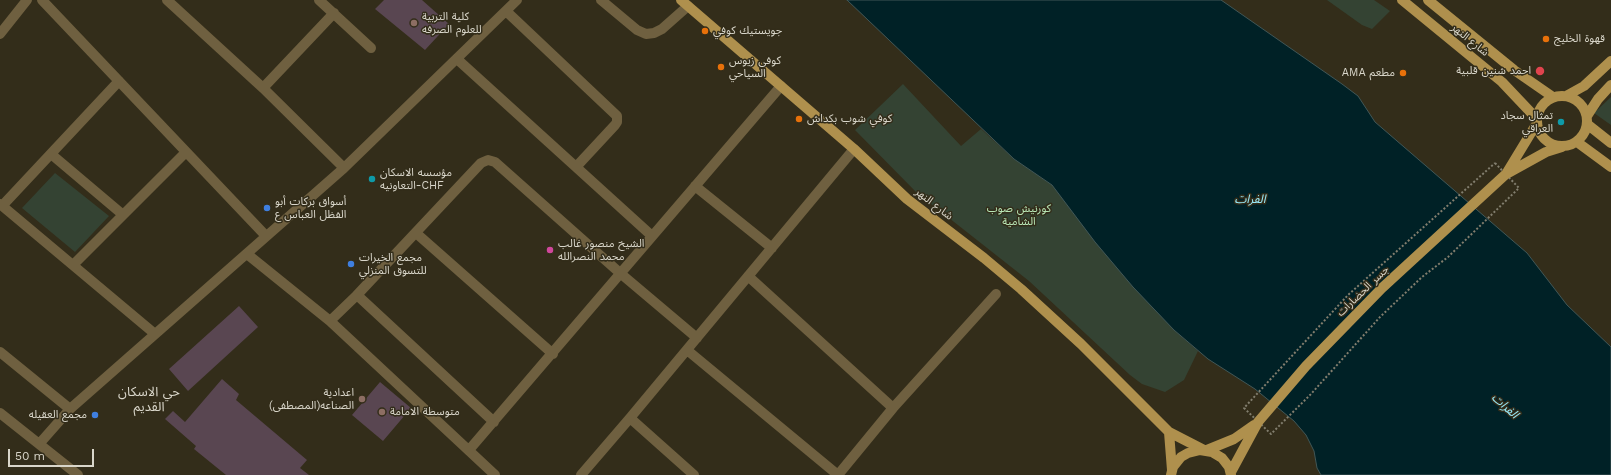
<!DOCTYPE html>
<html>
<head>
<meta charset="utf-8">
<style>
  body { margin:0 }
  #map { position:relative; width:1611px; height:475px; overflow:hidden; background:#332d1a; font-family:"Work Sans",sans-serif }
  canvas { display:block }
  .scale { position:absolute; left:8px; top:449px; width:86px; height:18px; box-sizing:border-box; border:2px solid #d9d6ca; border-top:0; padding-left:5px; font-size:12px; line-height:14px; white-space:nowrap; color:#d9d6ca; -webkit-text-stroke:3px #332d1a; paint-order:stroke }
</style>
</head>
<body>
<div id="map">
<canvas width="1611" height="475"></canvas>
<div class="scale">50 m</div>
</div>
<script>
const c = document.querySelector('canvas').getContext('2d');
c.lineJoin = 'round';
function paint(path, color) {
  c.fillStyle = color;
  c.fill(path, 'evenodd');
}
function toPath(rows) {
  const path = new Path2D();
  for (const r of rows) {
    if (r.length === 3) {
      path.moveTo(r[0] + r[2], r[1]);
      path.arc(r[0], r[1], r[2], 0, 2 * Math.PI);
      continue;
    }
    path.moveTo(r[0], r[1]);
    for (let i = 2; i < r.length; i += 2) path.lineTo(r[i], r[i + 1]);
  }
  return path;
}
function strokePath(path, color, width, dash) {
  c.strokeStyle = color;
  c.lineWidth = width;
  c.lineCap = dash ? 'butt' : 'round';
  c.setLineDash(dash || []);
  c.stroke(path);
}
function drawText(font, color, halo, rows, align = 'center') {
  c.font = font + ' "Work Sans","Noto Sans Arabic",sans-serif';
  c.lineWidth = 3;
  c.setLineDash([]);
  c.textBaseline = 'middle';
  c.strokeStyle = halo;
  c.fillStyle = color;
  for (const [text, x, y, turn = 0] of rows) {
    c.save();
    c.translate(x, y);
    c.rotate((+turn || 0) * Math.PI / 180);
    c.textAlign = isNaN(turn) ? turn : align;
    if (halo) c.strokeText(text, 0, 0);
    c.fillText(text, 0, 0);
    c.restore();
  }
}
const green = toPath([
  [1327,0,1374,0,1390,11,1372,29,1362,25],
  [903,84,961,146,981,129,1014,159,1052,185,1174,330,1198,351,1184,380,1165,392,1142,384,1130,375,1029,281,916,192,855,130],
  [1611,97,1611,125,1594,113],
  [55,173,109,216,75,252,22,208]
]);
const water = toPath([
  [847,0,1221,0,1342,84,1358,96,1375,122,1527,253,1567,305,1611,347,1611,475,1321,475,1317,468,1314,451,1306,435,1294,421,1255,389,1208,359,1174,330,1133,287,1095,242,1052,185,1014,159,847,0]
]);
const building = toPath([
  [384,0,422,0,449,24,425,50,375,9],
  [239,306,258,327,188,391,169,369],
  [222,379,239,394,236,400,307,460,300,468,309,475,226,475,194,449,196,446,165,419,173,411,185,422],
  [380,382,411,408,383,441,352,415]
]);
const path = toPath([
  [1495,163,1519,188,1448,257,1422,277,1380,317,1311,394,1271,434,1244,408,1348,295,1495,163]
]);
const minor = toPath([
  [42,0,266,236],
  [167,0,263,88,344,168],
  [319,0,371,48],
  [601,0,637,30,646,34,654,33,662,29,688,6],
  [506,11,617,116,617,122,615,125,576,167],
  [0,34,27,0],
  [457,59,652,236],
  [263,88,334,13],
  [51,154,122,214],
  [695,186,772,248],
  [0,204,155,334],
  [2,206,119,81],
  [416,233,553,354],
  [247,254,330,321,495,475],
  [73,265,186,152],
  [748,276,893,408],
  [357,295,494,422],
  [330,321,357,295,481,163,488,160,495,162,620,273,697,338],
  [687,350,838,475],
  [0,352,70,409],
  [0,413,78,475],
  [630,418,694,475],
  [40,443,70,409,344,168,517,0],
  [469,450,781,86],
  [581,475,630,418,854,149],
  [838,475,893,408,996,294]
]);
const major = toPath([
  [681,0,854,149,907,199,984,258,1021,289,1081,344,1169,432,1204,450],
  [1402,0,1502,82,1537,119],
  [1428,0,1514,70,1553,97],
  [1562,121,25],
  [1566,96,1584,86,1611,61],
  [1587,116,1598,99,1611,85],
  [1587,124,1611,143],
  [1577,142,1611,167],
  [1508,173,1546,152,1562,147],
  [1169,432,1172,470],
  [1207,450,1234,439,1254,425],
  [1231,472,1258,422,1306,366,1382,288,1506,174,1537,123],
  [1171,475,1173,467,1181,457,1188,453,1200,450,1212,452,1222,458,1229,467,1231,475]
]);
const markers = [
  [414,23,4,"#8d6e63"],
  [705,31,4,"#e8710a"],
  [1546,39,4,"#e8710a"],
  [721,67,4,"#e8710a"],
  [1540,71,5,"#e0444e"],
  [1403,73,4,"#e8710a"],
  [799,119,4,"#e8710a"],
  [1561,122,4,"#0f9aa8"],
  [372,179,4,"#0f9aa8"],
  [267,208,4,"#3f7fe0"],
  [550,250,4,"#d1479c"],
  [351,264,4,"#3f7fe0"],
  [362,399,4,"#8d6e63"],
  [382,412,4,"#8d6e63"],
  [95,415,4,"#3f7fe0"]
];
const poiNames = [
  ["كلية التربية",422,17],
  ["للعلوم الصرفه",422,30],
  ["جويستيك كوفي",713,31],
  ["قهوة الخليج",1554,39],
  ["كوفي زيوس",729,61],
  ["السياحي",729,74],
  ["احمد شنين قلبية",1531,71,"right"],
  ["AMA مطعم",1395,73,"right"],
  ["تمثال سجاد",1553,116,"right"],
  ["العراقي",1553,129,"right"],
  ["كوفي شوب بكداش",807,119],
  ["مؤسسه الاسكان",380,173],
  ["التعاونيه-CHF",380,186],
  ["أسواق بركات أبو",275,202],
  ["الفظل العباس ع",275,215],
  ["الشيخ منصور غالب",558,244],
  ["محمد النصرالله",558,257],
  ["مجمع الخيرات",359,258],
  ["للتسوق المنزلي",359,271],
  ["اعدادية",354,393,"right"],
  ["الصناعه(المصطفى)",354,406,"right"],
  ["متوسطة الامامة",390,412],
  ["مجمع العقيله",87,415,"right"]
];
const streetNames = [
  ["شارع النهر",1470,40,39],
  ["شارع النهر",934,204,38],
  ["جسر الحضارات",1363,291,-44]
];
const parkNames = [
  ["كورنيش صوب",1019,209],
  ["الشامية",1019,222]
];
const waterNames = [
  ["الفرات",1250,199],
  ["الفرات",1505,406,42]
];
const quarterNames = [
  ["حي الاسكان",149,392],
  ["القديم",149,407]
];
paint(green, '#344333');
paint(water, '#002126');
strokePath(water, '#415757', 1);
paint(building, '#594651');
strokePath(path, '#827e6e', 2, [2, 2]);
strokePath(minor, '#6f6040', 10);
strokePath(major, '#af904d', 10);
for (const [x, y, r, color] of markers) {
  const dot = new Path2D();
  dot.arc(x, y, r, 0, 2 * Math.PI);
  c.fillStyle = color;
  c.fill(dot);
  strokePath(dot, '#332d1a', 1.5);
}
drawText('11px', '#d9d6ca', '#332d1a', poiNames, 'left');
drawText('11px', '#d9d6ca', '#332d1a', streetNames);
drawText('11px', '#b8e6b6', '#332d1a', parkNames);
drawText('italic 12px', '#98e9f7', '#332d1a', waterNames);
drawText('13px', '#d9d6ca', '#332d1a', quarterNames);
</script>
</body>
</html>
